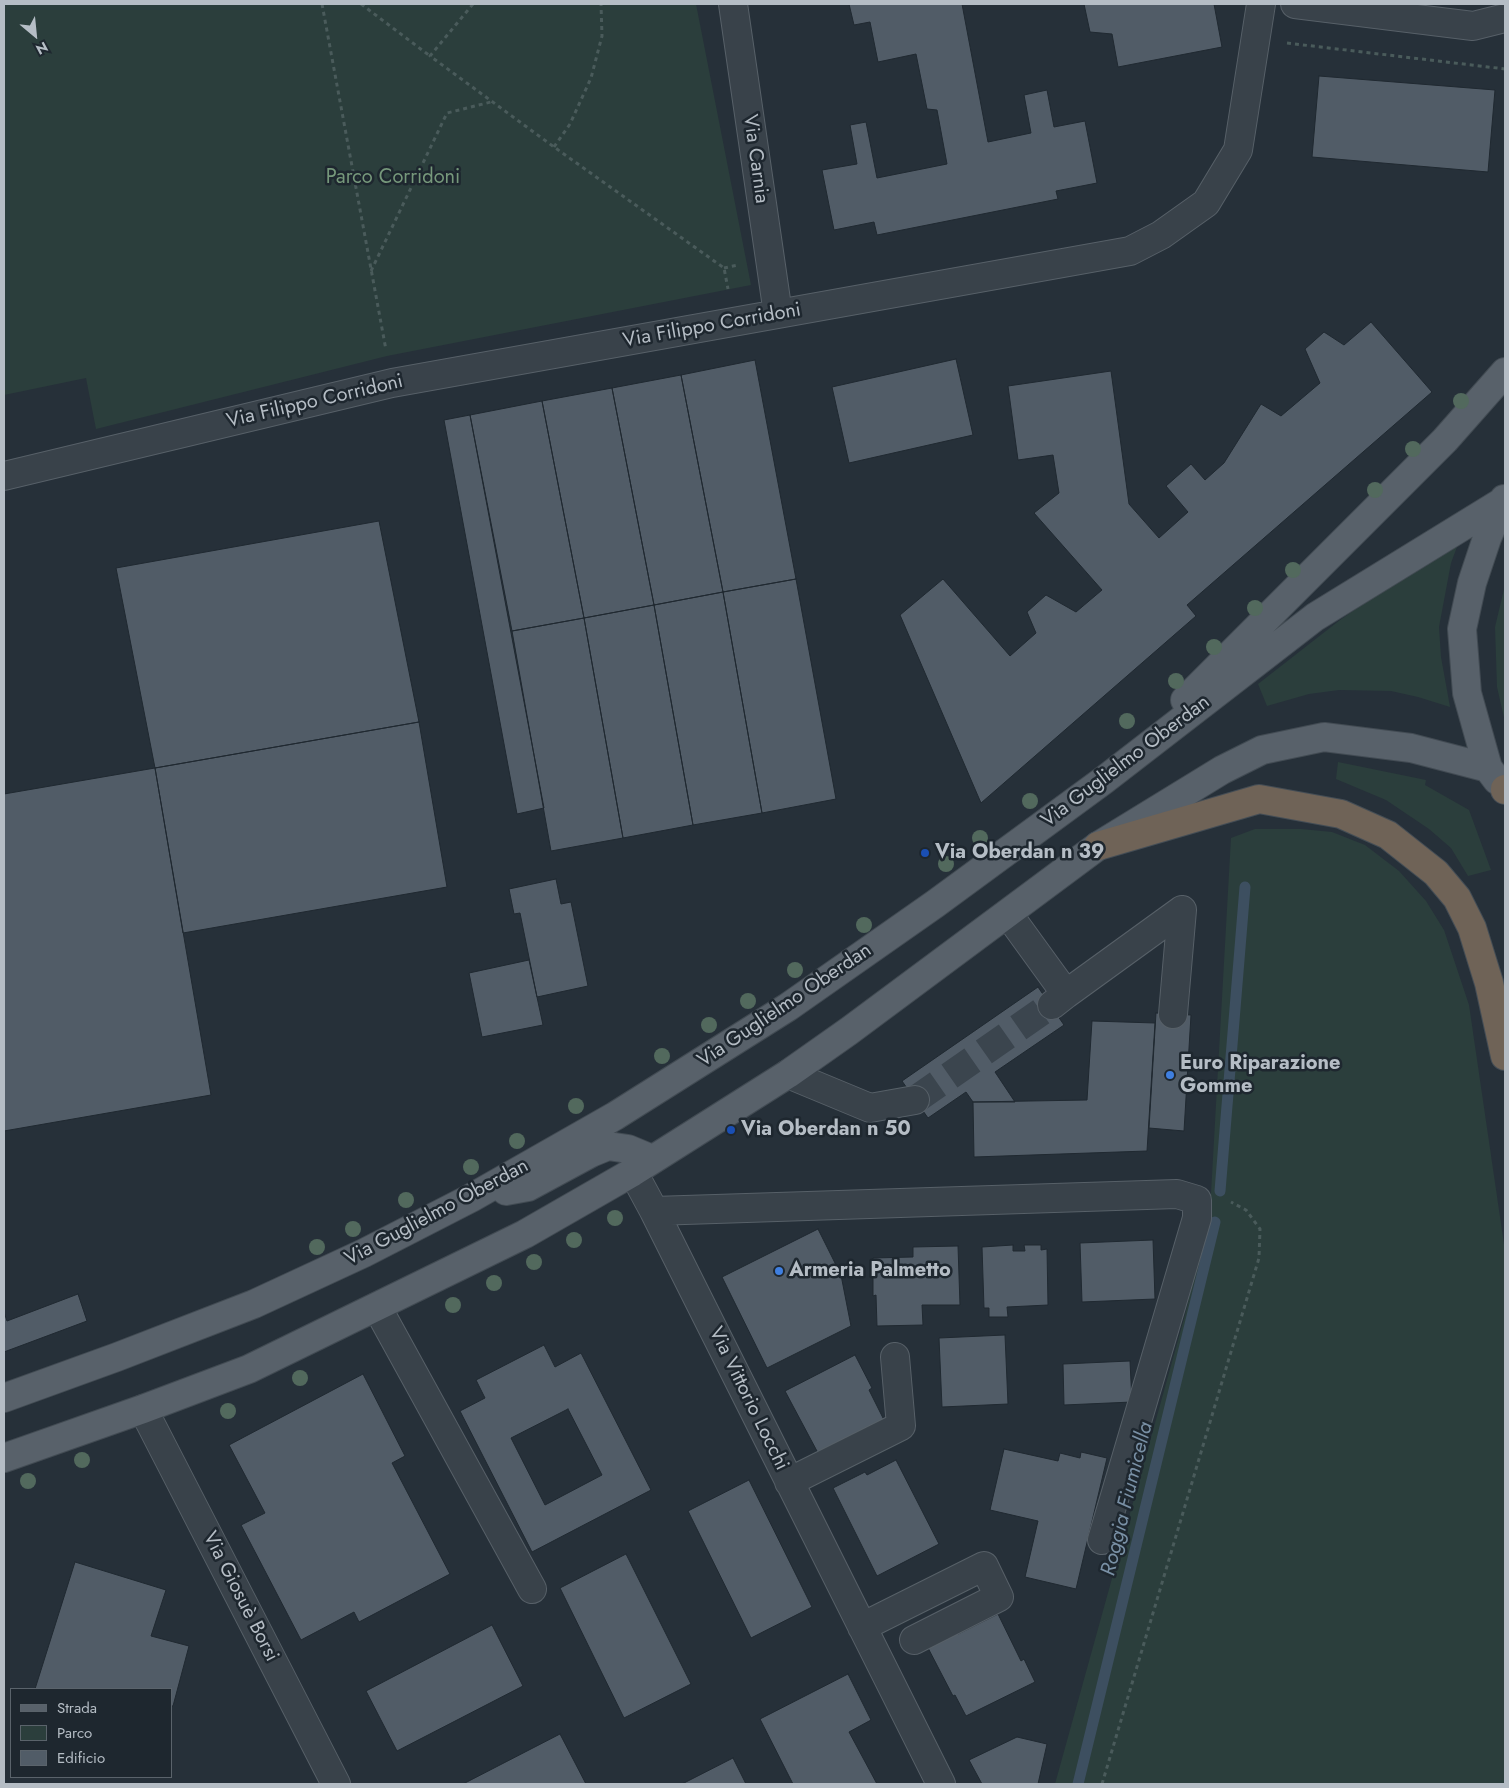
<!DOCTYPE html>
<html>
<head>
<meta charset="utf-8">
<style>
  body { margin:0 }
  #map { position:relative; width:1509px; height:1788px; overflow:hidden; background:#263039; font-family:Jost,sans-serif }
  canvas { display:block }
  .frame { position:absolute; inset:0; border:5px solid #b5bdc5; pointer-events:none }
  .legend { position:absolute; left:10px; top:1688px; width:162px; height:90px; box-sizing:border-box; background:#1e272f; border:1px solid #5a636b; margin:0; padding:6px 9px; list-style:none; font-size:15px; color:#b5bdc5 }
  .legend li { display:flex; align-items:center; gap:10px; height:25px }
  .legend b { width:25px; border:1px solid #5a636b }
  .north { position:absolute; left:10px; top:10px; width:50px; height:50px; -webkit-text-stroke:4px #1e272f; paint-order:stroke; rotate:152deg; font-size:14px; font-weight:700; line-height:20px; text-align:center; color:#b5bdc5 }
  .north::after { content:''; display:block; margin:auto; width:18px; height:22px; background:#b5bdc5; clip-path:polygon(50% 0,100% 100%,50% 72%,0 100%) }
</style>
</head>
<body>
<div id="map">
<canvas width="1509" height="1788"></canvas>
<div class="frame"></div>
<ul class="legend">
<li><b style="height:6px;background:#58616a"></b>Strada</li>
<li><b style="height:14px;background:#2b3e3c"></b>Parco</li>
<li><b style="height:14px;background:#515c67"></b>Edificio</li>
</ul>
<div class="north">N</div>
</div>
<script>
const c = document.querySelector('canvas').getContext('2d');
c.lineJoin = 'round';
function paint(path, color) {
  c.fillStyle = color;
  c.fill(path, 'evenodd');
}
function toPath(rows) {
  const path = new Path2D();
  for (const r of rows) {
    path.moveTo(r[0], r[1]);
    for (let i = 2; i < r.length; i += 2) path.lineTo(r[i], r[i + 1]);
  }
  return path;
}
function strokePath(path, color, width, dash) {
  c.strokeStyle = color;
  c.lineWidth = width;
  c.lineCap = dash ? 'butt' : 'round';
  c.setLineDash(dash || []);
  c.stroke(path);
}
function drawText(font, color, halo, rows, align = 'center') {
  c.font = font + ' Jost,sans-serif';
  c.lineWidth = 5;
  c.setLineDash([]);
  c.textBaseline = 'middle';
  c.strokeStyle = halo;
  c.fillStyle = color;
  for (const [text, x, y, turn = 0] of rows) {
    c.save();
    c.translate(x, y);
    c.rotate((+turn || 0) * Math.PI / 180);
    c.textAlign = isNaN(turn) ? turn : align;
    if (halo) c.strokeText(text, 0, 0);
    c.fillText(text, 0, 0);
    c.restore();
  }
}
const green = toPath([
  [4,4,696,4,751,285,387,356,96,429,86,378,4,395],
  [1461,536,1451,563,1439,627,1441,657,1450,707,1418,697,1391,691,1339,690,1309,694,1267,706,1258,684,1340,620],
  [1505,585,1505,722,1497,687,1495,627],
  [1338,762,1426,780,1425,785,1469,810,1491,870,1468,876,1451,848,1429,829,1386,800,1336,779],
  [1255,829,1301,829,1332,832,1365,845,1399,871,1426,901,1444,930,1469,1005,1505,1251,1505,1784,1055,1784,1185,1315,1210,1211,1231,838]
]);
const stream = toPath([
  [1220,1191,1245,887],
  [1078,1784,1215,1222]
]);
const building = toPath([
  [849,4,962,4,988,142,1031,133,1024,95,1047,90,1054,127,1085,121,1097,183,1056,191,1058,199,877,235,874,222,834,230,822,170,857,164,850,125,866,122,877,178,947,164,937,110,927,109,916,54,878,62,870,22,854,25,849,4],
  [1084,4,1214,4,1222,47,1118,67,1112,34,1090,32,1084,4],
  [1319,76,1495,90,1488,172,1312,157,1319,76],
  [1371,322,1432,392,1187,605,1196,616,981,803,900,615,943,579,1010,656,1036,633,1027,612,1046,595,1076,612,1102,590,1034,513,1059,493,1053,455,1018,460,1008,386,1111,371,1129,504,1159,538,1188,512,1166,486,1191,464,1205,480,1224,463,1261,404,1281,416,1320,383,1305,349,1324,332,1344,345,1371,322],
  [956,359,973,435,849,463,832,387,956,359],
  [755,360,796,579,723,592,681,375,755,360],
  [681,375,723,592,654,605,612,388,681,375],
  [612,388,654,605,584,618,542,401,612,388],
  [542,401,584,618,512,631,470,415,542,401],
  [470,415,544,808,517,814,444,420,470,415],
  [379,521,419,722,155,768,116,568,379,521],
  [796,579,836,799,762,813,723,592,796,579],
  [723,592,762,813,693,825,654,605,723,592],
  [654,605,693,825,623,838,584,618,654,605],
  [584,618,623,838,551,851,512,631,584,618],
  [419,722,447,887,183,933,155,768,419,722],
  [155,768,211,1095,4,1131,4,794,155,768],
  [556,879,561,904,571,902,588,986,537,997,520,913,514,914,509,889,556,879],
  [529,960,543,1025,482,1037,469,973,529,960],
  [1038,987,1064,1025,995,1072,1015,1102,973,1102,966,1092,928,1118,902,1081,1038,987],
  [1156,1013,1191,1015,1184,1131,1149,1128,1156,1013],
  [1092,1021,1155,1023,1147,1151,974,1157,973,1102,1087,1100,1092,1021],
  [818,1229,841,1275,851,1326,767,1368,722,1277,818,1229],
  [1153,1240,1155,1299,1082,1302,1080,1243,1153,1240],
  [1013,1245,1013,1251,1025,1251,1024,1245,1041,1245,1041,1250,1047,1249,1048,1305,1007,1307,1008,1317,989,1317,989,1308,984,1308,982,1247,1013,1245],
  [958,1246,960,1305,922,1305,923,1325,877,1326,876,1295,873,1296,873,1258,913,1257,913,1247,958,1246],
  [78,1294,87,1321,4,1352,4,1312,7,1321,78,1294],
  [1005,1335,1008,1404,942,1407,939,1338,1005,1335],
  [544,1345,555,1367,581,1353,651,1490,532,1552,460,1411,485,1398,476,1380,544,1345],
  [568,1409,602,1475,545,1505,511,1438,568,1409],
  [855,1355,872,1388,869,1390,884,1420,818,1453,785,1391,855,1355],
  [1130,1361,1132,1402,1064,1405,1063,1364,1130,1361],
  [363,1374,405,1456,392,1463,450,1574,359,1622,354,1612,301,1640,241,1525,265,1513,229,1445,363,1374],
  [1004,1449,1058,1461,1060,1453,1080,1458,1081,1452,1107,1458,1076,1589,1025,1577,1038,1521,990,1510,1004,1449],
  [896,1460,939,1544,877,1576,833,1488,865,1472,867,1475,896,1460],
  [749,1480,812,1607,751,1638,688,1511,749,1480],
  [626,1554,691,1684,624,1718,560,1588,626,1554],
  [75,1562,166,1590,151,1636,189,1646,173,1706,171,1706,171,1689,35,1689,75,1562],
  [998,1614,1021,1661,1024,1659,1035,1682,966,1716,955,1695,953,1696,927,1646,956,1631,958,1634,998,1614],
  [492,1625,523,1686,397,1751,366,1691,492,1625],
  [848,1674,871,1720,849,1732,877,1784,793,1784,760,1719,848,1674],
  [560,1734,586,1784,463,1784,560,1734],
  [1017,1737,1047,1744,1038,1784,982,1784,969,1760,1017,1737],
  [733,1758,746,1784,682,1784,733,1758]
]);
const minorTunnel = toPath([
  [915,1100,1051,1005]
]);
const path = toPath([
  [322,4,386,350],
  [361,4,430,56],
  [473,4,430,56,554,147,724,268,728,289],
  [1287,43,1505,69],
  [554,147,570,124,591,78,602,36,601,4],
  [724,268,738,265],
  [371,271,447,113,491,102],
  [1102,1784,1259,1258,1260,1229,1246,1210,1231,1202]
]);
const minor = toPath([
  [733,4,778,314],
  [1295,4,1473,26,1505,18],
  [4,476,392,383,1130,251,1161,235,1206,203,1238,150,1261,4],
  [1008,914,1066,994,1052,1005],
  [1066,994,1182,910],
  [1173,1014,1182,910],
  [788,1074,870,1108,915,1100],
  [633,1172,654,1211,941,1784],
  [654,1211,1177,1194,1197,1200,1197,1218,1102,1540],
  [377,1307,532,1589],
  [143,1409,336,1784],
  [789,1482,901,1426,895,1357],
  [862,1627,984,1566,999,1597,914,1640]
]);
const major = toPath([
  [1185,700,1445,440,1505,372],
  [1497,780,1488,768,1467,693,1462,629,1472,583,1487,538,1504,499],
  [506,1191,528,1187,591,1153,608,1146,628,1149,652,1159],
  [4,1398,117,1357,254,1304,364,1253,471,1198,615,1116,788,1007,935,904,1104,780,1315,617,1502,502],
  [4,1458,143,1409,249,1369,525,1234,633,1172,788,1074,849,1031,1098,846,1222,770,1262,750,1324,737,1411,748,1488,768]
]);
const highway = toPath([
  [1505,789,1505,790],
  [1098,846,1259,799,1341,814,1388,835,1436,873,1457,898,1472,928,1489,983,1505,1056]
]);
const trees = [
  [1461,401],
  [1413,449],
  [1375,490],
  [1293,570],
  [1255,608],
  [1214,647],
  [1176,681],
  [1127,721],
  [1030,801],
  [980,838],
  [946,864],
  [864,925],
  [795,970],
  [748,1001],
  [709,1025],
  [662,1056],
  [576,1106],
  [517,1141],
  [471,1167],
  [406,1200],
  [615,1218],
  [353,1229],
  [574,1240],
  [317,1247],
  [534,1262],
  [494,1283],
  [453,1305],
  [300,1378],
  [228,1411],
  [82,1460],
  [28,1481]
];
const markers = [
  [925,853,5,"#1a4fb4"],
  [1170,1075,5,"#3f7fe0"],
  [731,1130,5,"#1a4fb4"],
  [779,1271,5,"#3f7fe0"]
];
const streetNames = [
  ["Via Carnia",755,159,82],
  ["Via Filippo Corridoni",712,326,-10],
  ["Via Filippo Corridoni",315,402,-13],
  ["Via Guglielmo Oberdan",1126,762,-37],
  ["Via Guglielmo Oberdan",785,1006,-34],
  ["Via Guglielmo Oberdan",437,1213,-28],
  ["Via Vittorio Locchi",748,1399,64],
  ["Via Giosuè Borsi",240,1597,63]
];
const parkNames = [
  ["Parco Corridoni",393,178]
];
const poiNames = [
  ["Via Oberdan n 39",935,853],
  ["Euro Riparazione",1180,1064],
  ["Gomme",1180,1087],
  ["Via Oberdan n 50",741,1130],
  ["Armeria Palmetto",789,1271]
];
const waterNames = [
  ["Roggia Fiumicella",1128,1499,-76]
];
paint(green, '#2b3e3c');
strokePath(stream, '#3d4f60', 11);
paint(building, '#515c67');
strokePath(building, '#202931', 1);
strokePath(minorTunnel, '#3b454e', 28, [28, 14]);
strokePath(minor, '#576068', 30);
strokePath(major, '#424b53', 30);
strokePath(highway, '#444d55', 30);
strokePath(path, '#4a5b5b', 3, [4, 4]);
strokePath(minor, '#39424a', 28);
strokePath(major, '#58616a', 28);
strokePath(highway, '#6f6357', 28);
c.fillStyle = '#52695d';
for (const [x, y] of trees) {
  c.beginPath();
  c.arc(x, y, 8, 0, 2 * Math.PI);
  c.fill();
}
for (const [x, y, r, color] of markers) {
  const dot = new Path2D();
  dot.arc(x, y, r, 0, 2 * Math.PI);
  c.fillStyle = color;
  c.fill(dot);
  strokePath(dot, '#1e272f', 2);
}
drawText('20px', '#b5bdc5', '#1e272f', streetNames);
drawText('20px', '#76987b', '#1e272f', parkNames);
drawText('bold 20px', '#b5bdc5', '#1e272f', poiNames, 'left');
drawText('italic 21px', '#7990a5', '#1e272f', waterNames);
</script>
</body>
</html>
